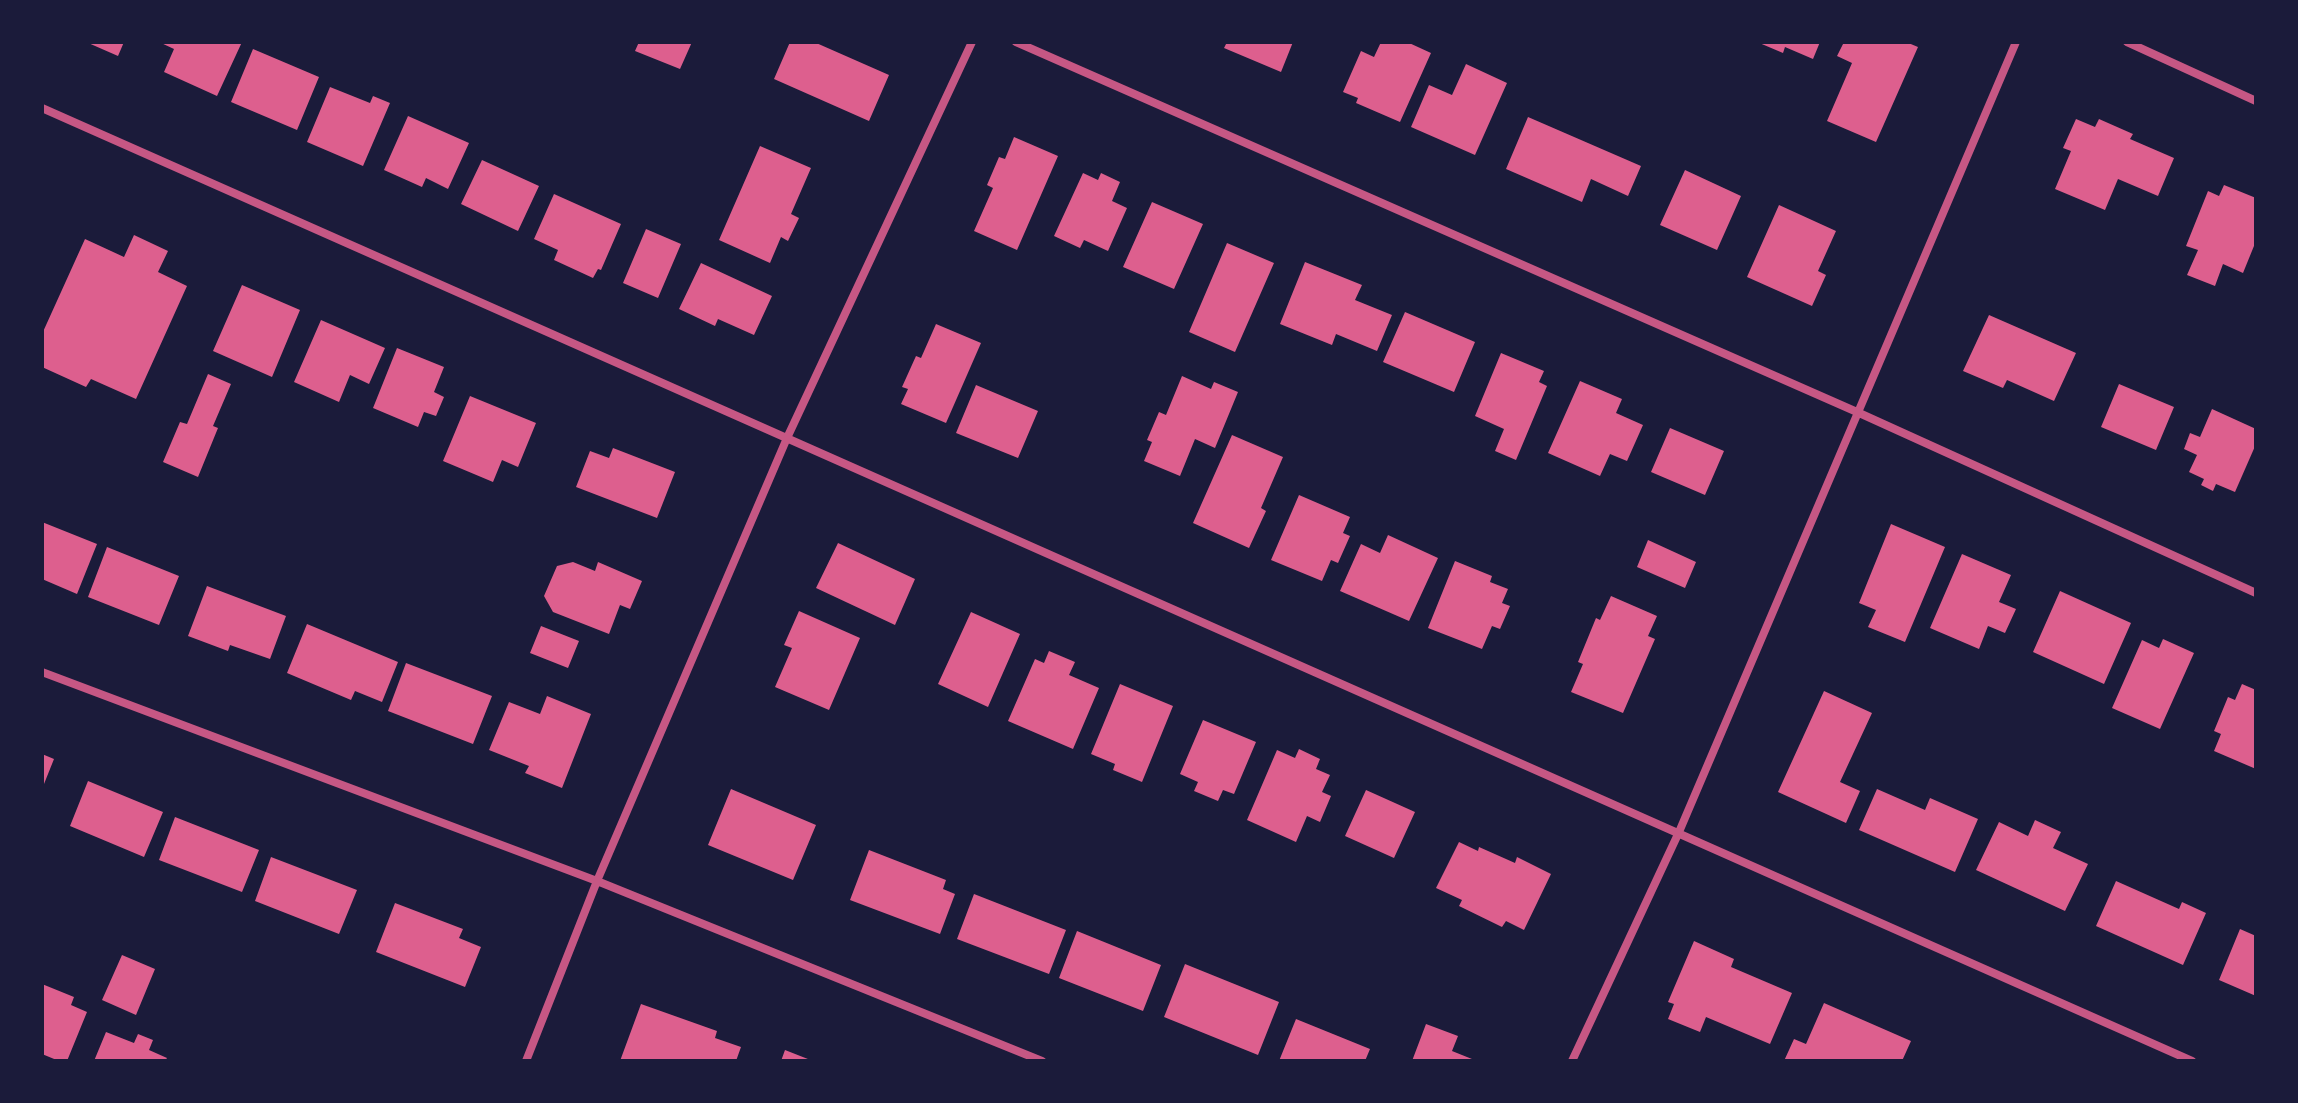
<!DOCTYPE html>
<html>
<head>
<meta charset="utf-8">
<style>
  body { margin:0 }
  #map { position:relative; width:2298px; height:1103px; overflow:hidden; background:#1b1b3a; font-family:Lato,sans-serif }
  canvas { display:block }
  .frame { position:absolute; inset:0; border:44px solid #1b1b3a; pointer-events:none }
</style>
</head>
<body>
<div id="map">
<canvas width="2298" height="1103"></canvas>
<div class="frame"></div>
</div>
<script>
const c = document.querySelector('canvas').getContext('2d');
c.lineJoin = 'round';
function paint(path, color) {
  c.fillStyle = color;
  c.fill(path, 'evenodd');
}
function toPath(rows) {
  const path = new Path2D();
  for (const r of rows) {
    path.moveTo(r[0], r[1]);
    for (let i = 2; i < r.length; i += 2) path.lineTo(r[i], r[i + 1]);
  }
  return path;
}
function strokePath(path, color, width, dash) {
  c.strokeStyle = color;
  c.lineWidth = width;
  c.lineCap = dash ? 'butt' : 'round';
  c.setLineDash(dash || []);
  c.stroke(path);
}
const building = toPath([
  [86,42,124,42,118,56],
  [159,42,242,42,217,96,164,72,174,49],
  [639,42,692,42,680,69,635,51],
  [790,42,814,42,889,75,869,121,774,79],
  [1227,42,1293,42,1281,72,1224,48],
  [1381,42,1407,42,1431,53,1400,122,1356,103,1358,98,1343,92,1361,51,1374,57],
  [1757,42,1820,42,1813,59,1785,47,1783,53],
  [1844,42,1906,42,1918,47,1876,142,1827,121,1852,63,1837,56],
  [253,49,319,77,297,130,231,102],
  [1466,64,1507,83,1475,155,1411,127,1429,85,1452,95],
  [330,87,370,103,373,96,390,103,363,166,307,142],
  [408,116,469,143,448,189,426,178,422,187,384,170],
  [1528,117,1641,166,1628,196,1591,179,1582,202,1506,169],
  [2076,119,2095,127,2099,119,2133,134,2130,139,2174,158,2158,196,2118,179,2105,210,2055,189,2071,151,2063,148],
  [1014,137,1058,156,1017,250,974,231,993,188,987,185,999,157,1005,159],
  [760,146,811,168,791,214,799,218,788,241,781,237,770,263,719,240],
  [482,160,539,186,518,231,461,204],
  [1685,170,1741,196,1717,250,1660,225],
  [1083,173,1098,180,1101,173,1120,182,1112,201,1127,208,1108,251,1084,240,1080,248,1054,236],
  [2224,185,2256,198,2256,241,2243,273,2223,264,2215,286,2187,275,2198,250,2186,246,2208,191,2219,196],
  [554,194,621,224,601,270,598,269,593,278,554,260,558,250,534,239],
  [1152,202,1203,224,1174,289,1123,267],
  [1779,205,1836,231,1818,271,1826,275,1812,306,1747,277],
  [646,229,681,244,658,298,623,283],
  [134,235,168,251,158,272,187,286,136,399,91,379,86,387,42,367,42,334,85,239,124,257],
  [1227,243,1274,263,1235,352,1189,332],
  [1305,262,1362,285,1355,300,1392,315,1377,351,1336,334,1332,345,1280,324],
  [701,263,772,296,754,335,718,319,715,326,679,309],
  [242,285,300,310,272,377,213,351],
  [1405,312,1475,342,1454,392,1383,362],
  [1989,315,2076,353,2054,401,2007,380,2003,388,1963,371],
  [321,320,385,348,369,384,350,375,339,402,294,382],
  [936,324,981,343,946,423,901,404,908,389,902,387,916,356,921,358],
  [397,348,444,367,434,392,444,397,436,416,424,412,418,427,373,408],
  [1501,353,1544,371,1539,382,1547,386,1516,460,1495,451,1504,429,1475,416],
  [208,374,231,384,213,426,218,428,198,477,163,462,180,422,187,424],
  [1182,376,1211,389,1214,382,1238,392,1215,448,1195,439,1180,476,1144,461,1152,442,1147,440,1159,412,1166,415],
  [1580,381,1622,399,1616,413,1643,425,1627,461,1610,454,1600,476,1548,453],
  [2119,384,2174,407,2156,450,2101,427],
  [976,385,1038,411,1018,458,956,433],
  [470,396,536,423,518,467,502,460,493,482,443,461],
  [2212,409,2256,429,2256,444,2235,492,2216,484,2213,491,2201,485,2204,479,2189,472,2197,455,2184,449,2190,433,2200,437],
  [1670,428,1724,451,1705,495,1651,472],
  [1232,435,1283,457,1261,508,1266,511,1249,548,1193,523],
  [613,448,675,472,657,518,576,487,590,451,609,458],
  [1299,495,1350,517,1343,533,1350,536,1338,563,1331,560,1322,581,1271,560],
  [42,522,97,544,77,594,42,579],
  [1891,524,1945,547,1905,642,1868,627,1876,610,1859,603],
  [1388,535,1438,558,1409,621,1340,591,1361,544,1380,553],
  [1648,540,1696,562,1685,588,1637,567],
  [838,543,915,579,895,625,816,588],
  [107,547,179,576,159,625,88,597],
  [1962,554,2011,575,1999,602,2016,609,2005,633,1988,626,1979,649,1930,628],
  [1455,561,1492,576,1490,582,1508,589,1502,603,1510,606,1500,629,1492,626,1482,649,1428,628],
  [573,562,595,571,598,562,642,581,630,609,620,605,609,634,553,612,544,596,557,566],
  [207,586,286,616,270,659,230,645,228,651,188,636],
  [2060,591,2131,623,2104,684,2033,652],
  [1611,596,1657,616,1648,636,1655,639,1623,713,1571,692,1583,664,1578,662,1596,618,1600,620],
  [799,611,860,638,829,710,775,687,792,648,784,645],
  [971,612,1020,634,988,707,938,684],
  [307,624,398,662,382,702,355,691,351,700,287,673],
  [541,626,579,641,568,668,530,653],
  [2163,639,2194,653,2160,729,2112,708,2142,640,2159,648],
  [1049,651,1075,662,1069,675,1099,688,1073,749,1008,721,1035,659,1044,663],
  [406,663,492,696,473,744,388,711],
  [1120,684,1173,706,1142,782,1113,770,1115,764,1091,754],
  [2242,684,2256,690,2256,769,2214,751,2221,734,2214,731,2228,697,2235,700],
  [1824,691,1872,713,1840,782,1860,791,1846,823,1778,792],
  [547,696,591,714,562,788,525,773,529,766,489,750,509,702,540,714],
  [1203,720,1256,742,1234,794,1223,790,1218,801,1194,791,1198,782,1180,774],
  [1299,749,1320,759,1316,769,1330,775,1322,792,1331,796,1320,822,1307,816,1296,842,1247,820,1277,750,1295,758],
  [42,754,54,759,42,789],
  [88,781,163,812,144,857,70,826],
  [731,789,816,825,793,880,708,845],
  [1877,789,1925,810,1930,798,1978,819,1955,872,1859,830],
  [1366,790,1415,812,1394,858,1345,836],
  [175,817,259,850,242,892,159,860],
  [2035,820,2061,832,2053,848,2088,864,2065,911,1976,870,1999,822,2028,836],
  [1459,842,1478,851,1479,847,1515,863,1517,857,1551,874,1524,930,1506,921,1502,927,1459,906,1462,900,1436,888],
  [869,850,946,880,943,889,955,894,940,934,850,900],
  [271,857,357,890,339,934,255,901],
  [2116,881,2179,909,2182,902,2206,913,2183,965,2096,926],
  [974,894,1066,930,1049,974,957,939],
  [395,903,463,929,459,938,481,947,465,987,376,952],
  [2240,929,2256,936,2256,996,2219,980],
  [1077,931,1161,965,1143,1011,1059,978],
  [1694,941,1734,959,1731,967,1792,993,1770,1044,1706,1017,1700,1032,1668,1019,1674,1004,1668,1002],
  [122,955,155,969,136,1015,102,1000],
  [1185,964,1279,1002,1258,1055,1164,1017],
  [42,984,74,997,71,1005,87,1012,67,1061,59,1061,42,1054],
  [1824,1003,1911,1041,1902,1061,1784,1061,1794,1039,1806,1044],
  [641,1004,717,1031,715,1038,741,1047,736,1061,620,1061],
  [1296,1019,1370,1049,1365,1061,1279,1061],
  [1426,1024,1458,1036,1452,1051,1477,1061,1412,1061],
  [106,1032,134,1043,138,1034,153,1040,149,1050,167,1058,165,1061,94,1061],
  [785,1050,813,1061,781,1061]
]);
const minor = toPath([
  [1016,42,1857,412,2256,593],
  [2127,42,2256,101],
  [42,108,2192,1061],
  [42,672,597,881,1042,1061],
  [526,1061,597,881,787,438,972,42],
  [1572,1061,1679,832,2016,42]
]);
paint(building, '#dd5f8e');
strokePath(minor, '#c65784', 8);
</script>
</body>
</html>
